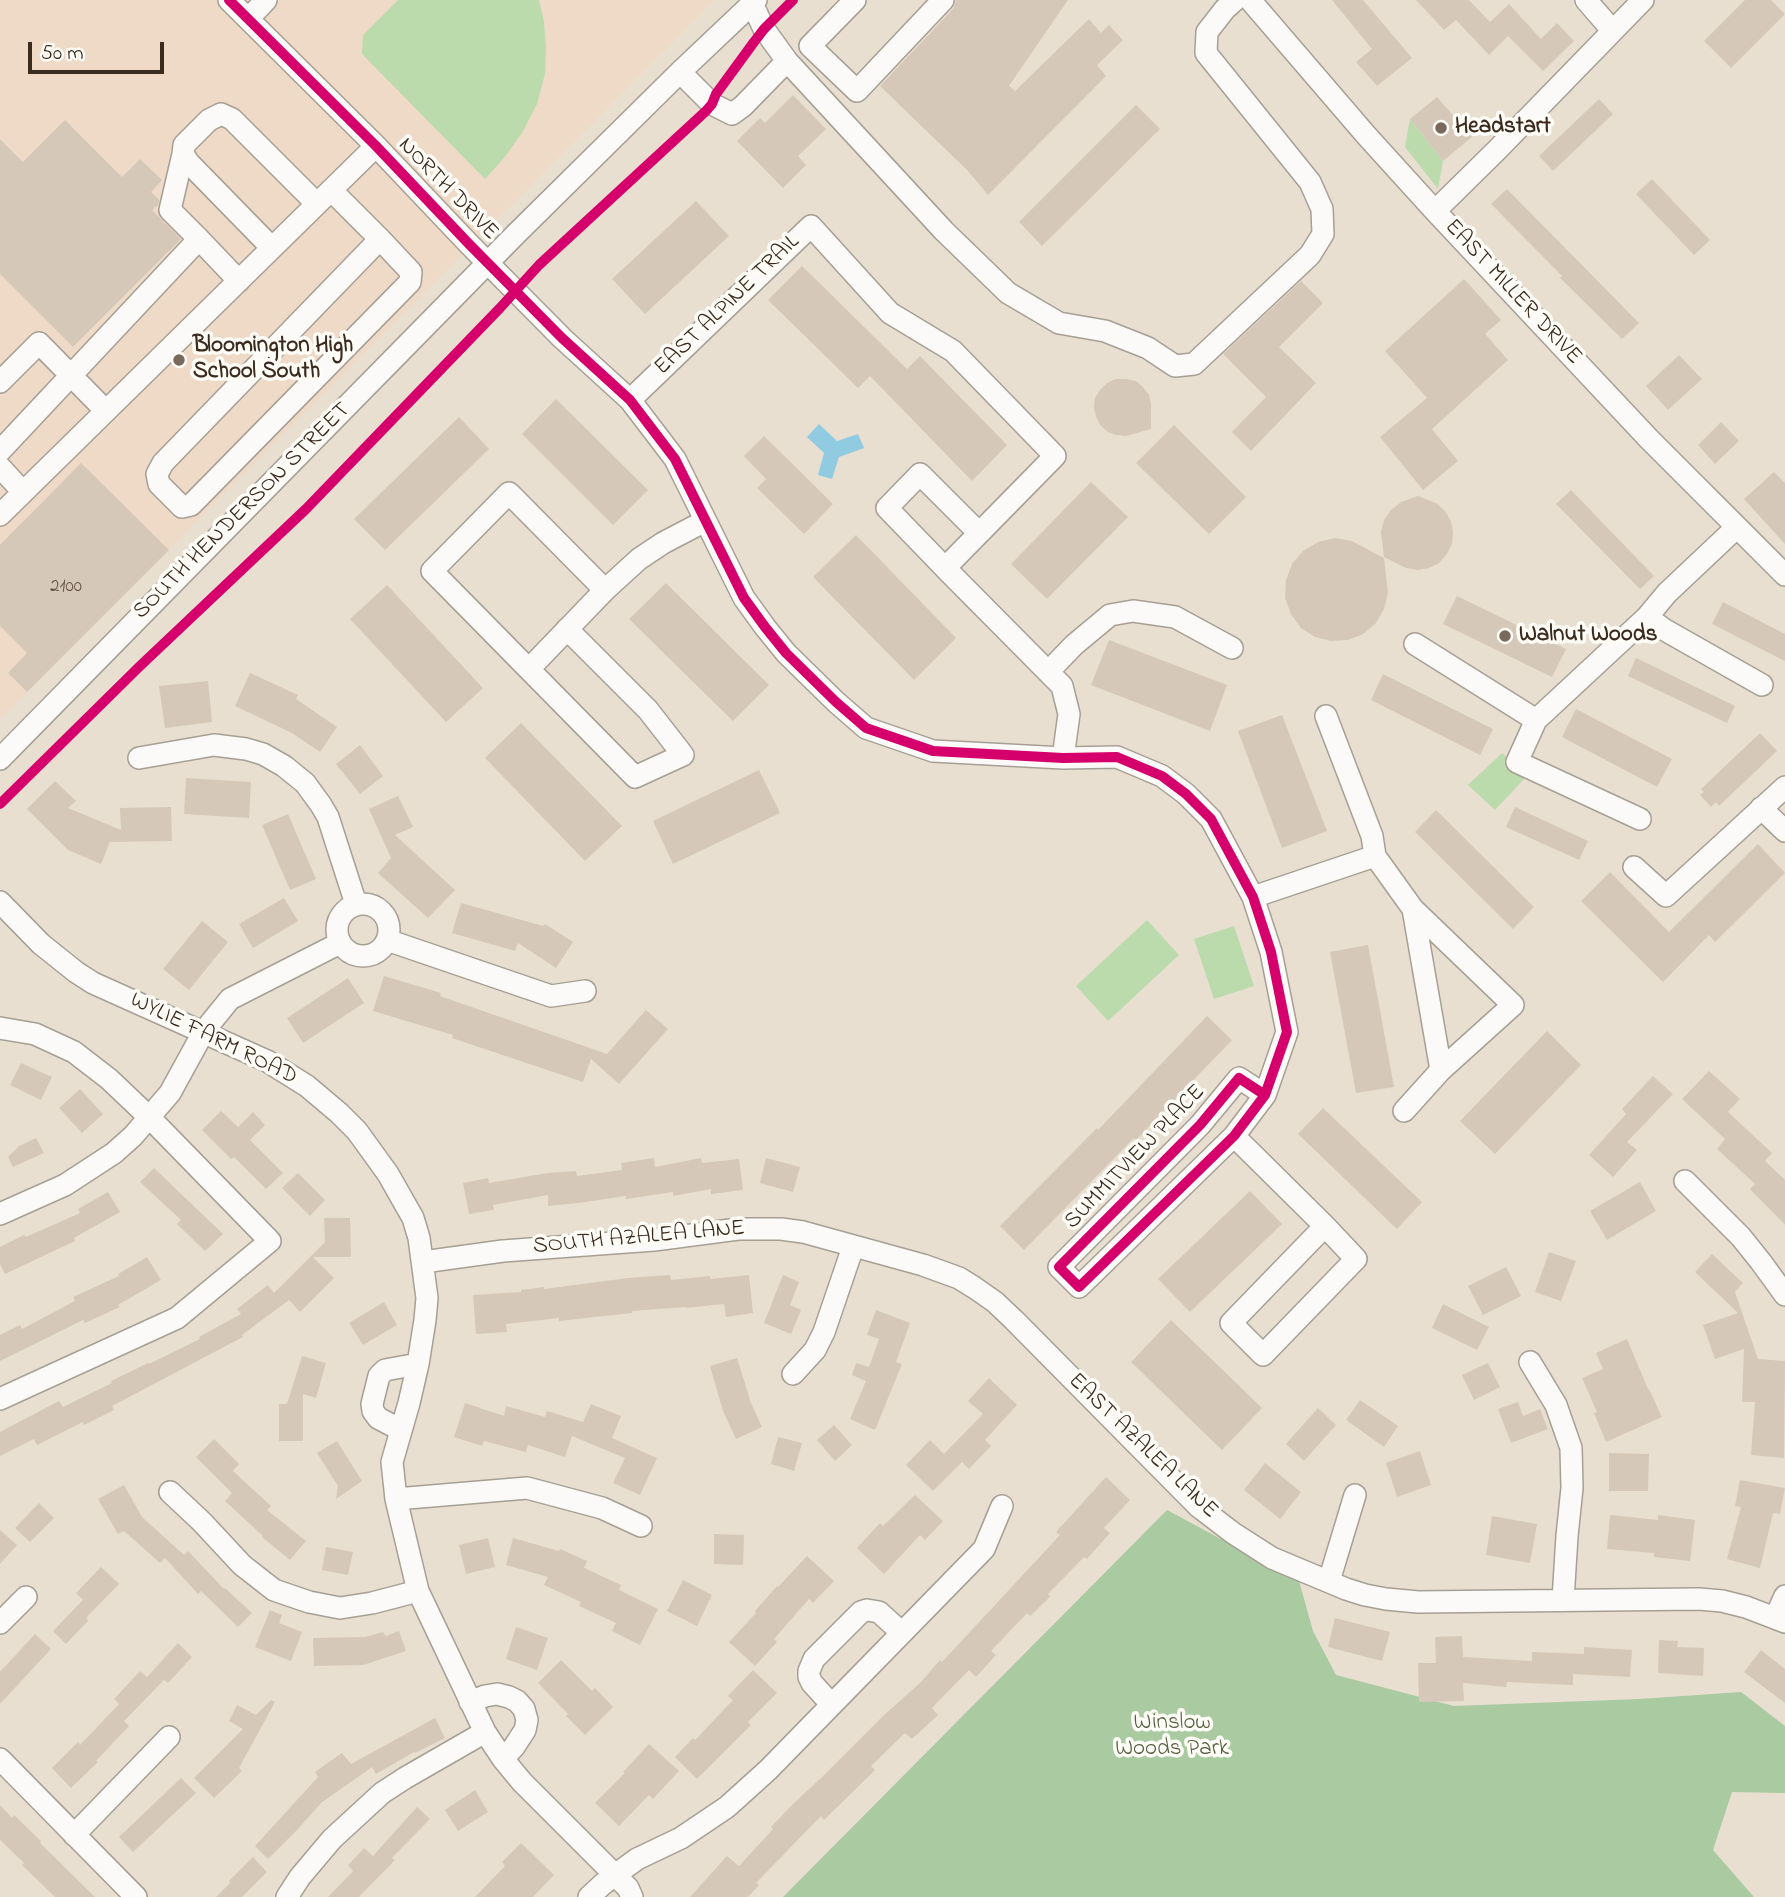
<!DOCTYPE html>
<html>
<head>
<meta charset="utf-8">
<style>
  body { margin:0 }
  #map { position:relative; width:1785px; height:1897px; overflow:hidden; background:#e8dfd0; font-family:"Indie Flower",sans-serif }
  canvas { display:block }
  .scale { position:absolute; left:28px; top:42px; width:136px; height:32px; box-sizing:border-box; border:4px solid #3b2a1e; border-top:0; padding-left:9px; font-size:21px; line-height:24px; white-space:nowrap; color:#3b2a1e; -webkit-text-stroke:5px #fdfcf7; paint-order:stroke }
</style>
</head>
<body>
<div id="map">
<canvas width="1785" height="1897"></canvas>
<div class="scale">50 m</div>
</div>
<script>
const c = document.querySelector('canvas').getContext('2d');
c.lineJoin = 'round';
function paint(path, color) {
  c.fillStyle = color;
  c.fill(path, 'evenodd');
}
function toPath(rows) {
  const path = new Path2D();
  for (const r of rows) {
    if (r.length === 3) {
      path.moveTo(r[0] + r[2], r[1]);
      path.arc(r[0], r[1], r[2], 0, 2 * Math.PI);
      continue;
    }
    path.moveTo(r[0], r[1]);
    for (let i = 2; i < r.length; i += 2) path.lineTo(r[i], r[i + 1]);
  }
  return path;
}
function strokePath(path, color, width, dash) {
  c.strokeStyle = color;
  c.lineWidth = width;
  c.lineCap = dash ? 'butt' : 'round';
  c.setLineDash(dash || []);
  c.stroke(path);
}
function drawText(font, color, halo, rows, align = 'center') {
  c.font = font + ' "Indie Flower",sans-serif';
  c.lineWidth = 7;
  c.setLineDash([]);
  c.textBaseline = 'middle';
  c.strokeStyle = halo;
  c.fillStyle = color;
  for (const [text, x, y, turn = 0] of rows) {
    c.save();
    c.translate(x, y);
    c.rotate((+turn || 0) * Math.PI / 180);
    c.textAlign = isNaN(turn) ? turn : align;
    if (halo) c.strokeText(text, 0, 0);
    c.fillText(text, 0, 0);
    c.restore();
  }
}
const built = toPath([
  [0,0,715,0,0,719]
]);
const green = toPath([
  [398,0,539,0,544,22,546,47,545,74,537,104,522,133,504,158,485,179,362,54,363,35],
  [1410,119,1443,161,1438,189,1405,147],
  [1502,753,1527,776,1495,810,1468,785],
  [1147,920,1179,955,1108,1021,1076,986],
  [1234,926,1254,986,1214,999,1194,939]
]);
const forest = toPath([
  [1167,1510,1299,1581,1313,1631,1336,1675,1454,1706,1639,1699,1741,1692,1785,1726,1785,1793,1732,1792,1713,1850,1754,1897,783,1897]
]);
const water = toPath([
  [819,424,837,441,858,434,864,448,839,457,832,479,818,475,824,453,807,437]
]);
const building = toPath([
  [956,0,1068,0,1009,86,1015,91,1089,19,1101,33,1109,25,1123,40,1097,65,1106,76,988,195,968,171,880,86,953,9],
  [1332,0,1363,0,1412,58,1377,86,1356,62,1372,49],
  [1416,0,1469,0,1490,22,1509,4,1541,39,1557,23,1574,41,1543,71,1508,36,1489,55,1456,20,1444,30],
  [1745,0,1771,0,1785,14,1731,68,1704,41],
  [793,95,826,129,798,156,806,165,783,188,737,141,760,118,765,123],
  [1437,97,1472,137,1443,161,1410,119],
  [1599,99,1613,114,1553,171,1539,156],
  [1136,105,1160,129,1042,246,1019,222],
  [65,120,122,177,140,159,162,180,151,192,159,200,158,205,152,210,181,239,73,347,0,274,0,139,23,162],
  [1652,179,1710,240,1694,255,1636,194],
  [1507,189,1639,323,1622,339,1560,278,1562,276,1491,204],
  [696,201,729,236,645,314,612,279],
  [802,266,907,369,920,356,1007,445,972,481,870,376,858,388,768,300],
  [1464,279,1501,320,1485,334,1508,360,1432,429,1458,461,1423,490,1380,437,1427,398,1385,351],
  [1301,281,1323,303,1279,347,1316,383,1251,451,1232,432,1266,397,1223,354],
  [1679,355,1702,379,1668,410,1646,386],
  [1116,379,1126,379,1136,381,1143,387,1149,395,1151,404,1151,429,1126,436,1116,435,1108,432,1101,426,1096,417,1094,408,1095,398,1100,390,1107,383],
  [556,399,648,490,613,525,522,434],
  [459,417,489,449,385,550,354,519],
  [1721,422,1739,441,1715,464,1698,445],
  [1174,425,1246,497,1209,534,1136,463],
  [764,436,833,504,804,534,757,488,766,479,744,456],
  [81,463,169,550,27,692,8,673,27,653,0,626,0,545],
  [1774,472,1785,483,1785,544,1744,499],
  [1091,482,1128,517,1047,599,1011,564],
  [1571,490,1654,576,1640,589,1556,504],
  [1418,496,1436,503,1445,511,1451,521,1453,533,1452,544,1447,554,1439,563,1429,568,1418,570,1406,568,1384,557,1381,532,1384,520,1391,510,1401,502],
  [856,535,956,638,914,680,813,577],
  [1335,538,1352,541,1384,558,1388,593,1384,609,1376,623,1363,634,1348,640,1331,641,1315,637,1301,628,1291,614,1285,598,1286,580,1292,564,1303,551,1318,542],
  [666,583,769,685,733,721,629,619],
  [387,585,483,688,446,722,350,619],
  [1457,596,1566,649,1552,677,1443,624],
  [1723,602,1785,634,1785,661,1712,624],
  [1109,640,1227,685,1210,731,1091,685],
  [1636,658,1735,706,1727,723,1628,676],
  [250,673,298,695,296,699,337,727,320,752,292,733,235,706],
  [1383,674,1493,729,1480,755,1371,700],
  [208,681,212,722,165,728,159,686],
  [1576,709,1672,759,1657,787,1562,737],
  [1282,715,1327,831,1282,848,1238,731],
  [521,723,622,826,585,861,485,758],
  [1760,733,1777,751,1719,806,1716,802,1711,807,1700,795,1704,792,1701,789],
  [360,745,383,776,360,794,336,764],
  [759,770,780,813,673,864,653,821],
  [186,778,251,782,249,818,184,814],
  [55,781,76,801,68,808,121,830,120,808,171,807,172,841,110,842,101,864,68,850,27,809],
  [398,796,413,827,395,835,455,890,428,918,378,873,391,858,369,809],
  [1515,807,1588,841,1579,860,1506,827],
  [1436,810,1534,907,1513,929,1415,832],
  [288,814,316,879,290,890,262,825],
  [1758,844,1785,873,1715,942,1709,935,1663,982,1581,901,1610,872,1669,932],
  [284,898,298,921,253,948,239,924],
  [461,903,543,926,545,924,573,942,556,968,518,943,515,951,452,933],
  [202,921,228,942,189,990,163,969],
  [1368,945,1394,1087,1356,1093,1330,952],
  [384,976,441,993,440,996,607,1054,646,1010,668,1029,619,1084,591,1059,583,1082,452,1038,453,1035,373,1011],
  [348,978,364,1003,303,1043,287,1018],
  [1207,1016,1232,1040,1136,1140,1134,1138,1024,1250,1000,1226,1097,1128,1098,1130],
  [1547,1031,1581,1065,1495,1154,1460,1121],
  [21,1063,52,1077,41,1100,10,1085],
  [1709,1071,1740,1099,1728,1112,1772,1153,1765,1161,1785,1180,1785,1225,1750,1189,1755,1184,1717,1149,1725,1139,1682,1099],
  [1653,1076,1673,1094,1627,1142,1637,1150,1613,1177,1589,1155,1626,1114,1622,1109],
  [80,1089,103,1114,82,1133,59,1108],
  [1323,1108,1422,1202,1397,1229,1298,1134],
  [221,1111,238,1127,253,1112,265,1125,250,1140,283,1173,266,1189,234,1157,231,1159,202,1130],
  [36,1138,44,1153,13,1167,8,1157,19,1146],
  [654,1158,655,1167,701,1158,702,1163,739,1159,743,1190,711,1194,711,1189,673,1196,673,1192,626,1199,626,1196,578,1203,548,1206,548,1195,493,1205,494,1210,469,1214,463,1183,488,1178,489,1183,548,1173,576,1171,577,1176,622,1170,621,1163],
  [766,1158,800,1167,793,1192,760,1183],
  [154,1168,223,1234,205,1251,177,1224,181,1220,140,1182],
  [298,1173,325,1200,310,1216,282,1188],
  [1640,1182,1656,1211,1607,1240,1590,1211],
  [1250,1191,1282,1224,1190,1312,1158,1279],
  [108,1192,120,1212,74,1238,75,1241,5,1274,0,1264,0,1247,24,1235,26,1237,80,1213,78,1209],
  [324,1218,350,1218,351,1257,313,1257,334,1278,300,1312,289,1300,242,1335,243,1337,112,1406,114,1410,84,1425,83,1422,37,1445,34,1439,0,1456,0,1432,59,1401,63,1407,112,1383,111,1381,148,1363,149,1364,200,1339,199,1337,241,1314,237,1309,268,1285,274,1293,325,1242],
  [1549,1252,1576,1261,1561,1301,1535,1292],
  [1712,1254,1743,1283,1735,1292,1758,1359,1785,1361,1784,1458,1751,1455,1755,1402,1742,1402,1744,1349,1715,1359,1703,1325,1738,1313,1695,1272],
  [147,1257,161,1280,118,1305,120,1307,85,1323,83,1320,0,1361,0,1335,20,1325,22,1329,75,1301,73,1297,119,1276,118,1274],
  [1506,1267,1521,1296,1483,1315,1468,1286],
  [670,1275,671,1280,710,1276,710,1279,749,1275,753,1313,726,1317,724,1304,686,1308,686,1307,632,1311,632,1313,559,1321,559,1318,506,1324,507,1332,476,1334,473,1295,521,1292,521,1290,544,1287,544,1289,628,1278],
  [783,1275,799,1282,790,1305,801,1310,791,1334,764,1323],
  [384,1302,397,1325,363,1345,349,1323],
  [1443,1304,1489,1327,1477,1350,1432,1328],
  [876,1310,910,1323,896,1362,902,1364,875,1430,850,1419,866,1381,852,1375,856,1363,869,1367,879,1339,867,1335],
  [1171,1320,1262,1408,1222,1450,1131,1362],
  [1627,1339,1648,1389,1649,1389,1662,1417,1606,1442,1594,1413,1597,1412,1582,1378,1603,1369,1596,1353],
  [302,1356,326,1363,316,1398,303,1394,303,1441,279,1441,279,1404,287,1404],
  [737,1358,751,1403,762,1427,736,1439,723,1411,710,1366],
  [1488,1363,1500,1387,1474,1400,1462,1375],
  [989,1378,1017,1405,985,1440,991,1446,969,1469,962,1462,933,1491,906,1465,930,1440,944,1454,983,1414,968,1401],
  [1360,1400,1398,1426,1384,1447,1346,1420],
  [1518,1402,1523,1416,1540,1409,1548,1429,1511,1443,1498,1409],
  [465,1403,504,1416,506,1406,545,1417,547,1411,583,1422,591,1404,621,1416,612,1438,657,1458,640,1495,613,1483,625,1458,572,1436,565,1457,528,1445,526,1452,484,1441,482,1446,454,1437],
  [1318,1408,1336,1425,1304,1461,1286,1444],
  [834,1425,852,1445,835,1461,817,1440],
  [778,1437,802,1443,794,1471,771,1464],
  [214,1439,239,1464,233,1471,271,1506,267,1510,306,1541,290,1560,262,1537,263,1536,225,1501,232,1493,196,1457],
  [337,1441,362,1481,336,1499,338,1486,317,1453],
  [1420,1451,1431,1485,1397,1497,1386,1463],
  [1609,1453,1649,1454,1648,1491,1609,1491],
  [1265,1463,1301,1492,1280,1519,1244,1490],
  [1106,1477,1130,1500,1104,1528,1110,1533,1087,1559,1084,1557,1048,1594,1050,1597,1030,1616,1027,1613,991,1651,996,1655,976,1677,969,1670,932,1708,938,1715,912,1739,905,1733,871,1766,875,1770,824,1820,821,1816,756,1883,759,1885,748,1897,690,1897,727,1856,739,1866,773,1829,771,1827,793,1804,822,1777,883,1716,920,1683,940,1660,942,1662,1060,1535,1056,1532],
  [1740,1480,1785,1488,1780,1514,1773,1513,1760,1568,1727,1559,1741,1507,1735,1506],
  [124,1485,142,1517,184,1555,188,1551,224,1589,225,1588,252,1613,238,1627,201,1591,198,1594,165,1558,160,1563,124,1531,118,1534,98,1499],
  [915,1495,943,1521,925,1540,920,1535,884,1574,857,1548,880,1523,883,1526],
  [39,1503,54,1518,30,1542,15,1528],
  [1610,1515,1658,1520,1658,1515,1695,1520,1690,1561,1654,1557,1654,1553,1607,1549],
  [1492,1516,1537,1524,1530,1563,1486,1555],
  [0,1530,17,1545,0,1564],
  [714,1534,744,1535,743,1565,714,1564],
  [488,1538,495,1567,466,1574,459,1545],
  [513,1538,559,1551,560,1549,587,1561,584,1568,621,1585,619,1590,658,1609,640,1645,612,1631,616,1623,579,1606,581,1602,544,1585,548,1577,506,1565],
  [326,1547,353,1552,348,1575,322,1570],
  [807,1556,834,1581,813,1603,809,1599,774,1639,777,1642,755,1666,729,1642,756,1613,755,1611,777,1586,778,1587],
  [101,1567,119,1584,86,1618,88,1621,66,1644,53,1631,83,1600,76,1593],
  [683,1580,712,1595,697,1626,667,1611],
  [270,1610,282,1615,279,1623,302,1632,291,1661,255,1647],
  [1335,1618,1390,1632,1382,1661,1328,1647],
  [516,1627,548,1638,537,1670,506,1659],
  [399,1631,406,1651,363,1665,314,1666,313,1638,365,1637,383,1632,386,1636],
  [35,1634,51,1649,0,1704,0,1672],
  [1462,1636,1463,1657,1532,1661,1532,1652,1584,1654,1584,1647,1632,1650,1630,1677,1573,1674,1573,1685,1507,1682,1506,1687,1463,1683,1464,1701,1419,1702,1418,1663,1436,1663,1435,1637],
  [1659,1640,1678,1641,1677,1647,1704,1648,1703,1676,1658,1673],
  [178,1643,192,1657,168,1683,164,1680,124,1721,129,1726,96,1761,98,1762,71,1788,52,1768,78,1742,80,1745,119,1704,114,1699,140,1671,147,1677],
  [1761,1650,1785,1669,1785,1703,1744,1672],
  [561,1660,592,1691,595,1688,613,1707,585,1735,566,1716,568,1714,538,1683],
  [753,1670,777,1693,748,1722,751,1725,697,1779,675,1757,693,1738,695,1740,733,1700,728,1696],
  [271,1700,275,1702,239,1768,242,1771,214,1798,194,1778,243,1729,229,1721,237,1705,256,1715],
  [435,1718,445,1738,415,1753,414,1752,376,1774,372,1767,321,1803,297,1830,268,1859,255,1846,318,1777,315,1772,342,1753,351,1764],
  [649,1744,679,1771,653,1799,649,1795,619,1826,595,1803,625,1773,623,1772],
  [181,1778,196,1793,133,1852,119,1837],
  [475,1790,488,1812,458,1831,445,1810],
  [0,1805,12,1818,14,1815,41,1841,40,1843,95,1897,55,1897,22,1865,24,1863,0,1840],
  [417,1807,430,1819,392,1858,395,1860,359,1897,328,1897,353,1871,348,1865,364,1848,373,1856],
  [521,1843,554,1875,533,1897,475,1897,505,1866,502,1862],
  [253,1857,267,1872,242,1897,216,1897,230,1883,229,1881]
]);
const minor = toPath([
  [229,0,376,146,469,244,562,338,630,400,675,459,744,598,765,627,786,653,836,702,866,728,933,751,1063,758,1117,757,1162,776,1186,794,1211,819,1253,897,1271,952,1287,1032,1265,1095,1234,1136,1079,1287,1059,1267,1200,1125,1239,1078,1265,1095],
  [855,0,810,46,857,91,943,0],
  [1250,0,1366,135,1435,211,1649,439,1785,575],
  [1586,0,1612,30],
  [752,3,764,29,787,61,944,231,1008,293,1059,323,1105,331,1148,348,1175,366,1194,364,1310,255,1323,234,1322,209,1310,182,1206,53,1207,32,1225,9,1235,0],
  [248,19,266,0],
  [680,72,712,104,732,114,743,106,787,61],
  [183,154,170,210,199,239],
  [331,190,380,239,411,272,410,282,191,505,182,507,159,484,157,474,163,463,380,239],
  [1435,211,1497,150,1643,0],
  [272,248,189,163,183,154,184,145,209,120,221,114,232,119,317,204],
  [0,382,39,343,106,411],
  [630,400,811,226,890,313,953,351,1055,456,945,568,1062,686,1069,714,1063,758],
  [0,451,199,239,239,281],
  [0,467,23,492],
  [0,515,376,146],
  [945,568,887,508,920,474,978,532],
  [1647,617,1665,630,1762,685],
  [567,629,648,710,683,755,635,777,432,571,509,493,605,590],
  [1415,644,1536,720],
  [529,669,605,590,639,559,663,543,705,521],
  [1048,672,1074,645,1110,615,1133,611,1175,617,1232,648],
  [1326,716,1372,836,1375,856,1413,909,1513,1005,1441,1070,1404,1111],
  [139,758,214,745,246,749,263,754,284,766,305,783,321,805,328,817,356,904],
  [0,759,516,234,680,72,756,0],
  [1761,808,1785,831],
  [1640,819,1517,762,1536,720,1647,617,1667,593,1737,527],
  [1634,867,1666,896,1785,787],
  [1253,897,1375,856],
  [0,902,41,944,76,972,93,983,267,1061,307,1086,339,1113,357,1131,388,1174,413,1218,419,1238,427,1298,425,1320,418,1364,409,1403,392,1462,396,1499,418,1591,485,1732,503,1759,522,1782,628,1888,632,1897],
  [363,930,26],
  [1413,909,1441,1070],
  [387,940,551,996,585,991],
  [0,1028,35,1034,74,1052,109,1079,150,1118,270,1241,177,1318,0,1399],
  [1234,1136,1325,1226],
  [1685,1181,1741,1237,1761,1262,1785,1295],
  [0,1214,65,1185,114,1153,133,1136,170,1093,204,1031,230,999,340,943],
  [1325,1226,1356,1259,1263,1355,1231,1323,1325,1226],
  [423,1262,503,1251,654,1240,738,1229,781,1229,803,1232,923,1265,959,1278,975,1288,995,1302,1014,1320,1199,1507,1233,1533,1272,1558,1346,1589,1365,1595,1386,1599,1418,1602,1699,1599,1722,1601,1746,1607,1785,1622],
  [1530,1362,1556,1405,1571,1448,1572,1488,1567,1536,1563,1600],
  [793,1374,815,1350,824,1332,853,1247],
  [401,1430,378,1418,373,1411,372,1404,379,1376,385,1370,418,1364],
  [170,1492,202,1522,242,1565,274,1590,309,1602,340,1608,372,1603,418,1591],
  [396,1499,527,1488,602,1508,641,1526],
  [1329,1581,1355,1495],
  [1775,1618,1785,1596],
  [0,1623,26,1597],
  [470,1702,485,1696,497,1694,509,1697,517,1701,524,1709,527,1720,525,1730,514,1747,503,1759],
  [831,1704,812,1683,809,1677,809,1671,814,1659,861,1612,867,1610,879,1612,902,1633],
  [0,1759,136,1897],
  [74,1835,169,1737],
  [287,1897,300,1877,332,1839,382,1793,405,1778,485,1732],
  [589,1897,603,1884,637,1859,681,1838,727,1807,768,1770,984,1549,1002,1506]
]);
const cycleway = toPath([
  [229,0,376,146,469,244,562,338,630,400,675,459,744,598,765,627,786,653,836,702,866,728,933,751,1063,758,1117,757,1162,776,1186,794,1211,819,1253,897,1271,952,1287,1032,1265,1095,1234,1136,1079,1287,1059,1267,1200,1125,1239,1078,1265,1095],
  [0,804,140,666,306,509,500,308,539,265,706,111,712,104,716,94,754,42,764,29,793,0]
]);
const markers = [
  [1441,128,7,"#78695c"],
  [179,360,7,"#78695c"],
  [1505,636,7,"#78695c"]
];
const numberNames = [
  ["2100",66,588]
];
const poiNames = [
  ["Headstart",1455,128],
  ["Bloomington High",193,347],
  ["School South",193,373],
  ["Walnut Woods",1519,636]
];
const streetNames = [
  ["NORTH DRIVE",447,190,46],
  ["EAST MILLER DRIVE",1512,293,47],
  ["EAST ALPINE TRAIL",728,306,-44],
  ["SOUTH HENDERSON STREET",243,512,-45],
  ["WYLIE FARM ROAD",213,1040,26],
  ["SUMMITVIEW PLACE",1136,1158,-46],
  ["SOUTH AZALEA LANE",639,1239,-5],
  ["EAST AZALEA LANE",1142,1447,44]
];
const parkNames = [
  ["Winslow",1172,1724],
  ["Woods Park",1172,1750]
];
paint(built, '#eedac6');
paint(green, '#bbdbac');
paint(forest, '#aacaa1');
paint(water, '#90cbe1');
paint(building, '#d6c8b8');
strokePath(minor, '#a69f94', 24);
strokePath(minor, '#fcfaf8', 21);
strokePath(cycleway, '#d6006c', 10);
for (const [x, y, r, color] of markers) {
  const dot = new Path2D();
  dot.arc(x, y, r, 0, 2 * Math.PI);
  c.fillStyle = color;
  c.fill(dot);
  strokePath(dot, '#fdfcf7', 2.5);
}
drawText('19px', '#625244', null, numberNames);
drawText('bold 23px', '#3b2a1e', '#fdfcf7', poiNames, 'left');
drawText('23px', '#3b2a1e', '#fdfcf7', streetNames);
drawText('23px', '#565e40', '#fdfcf7', parkNames);
</script>
</body>
</html>
